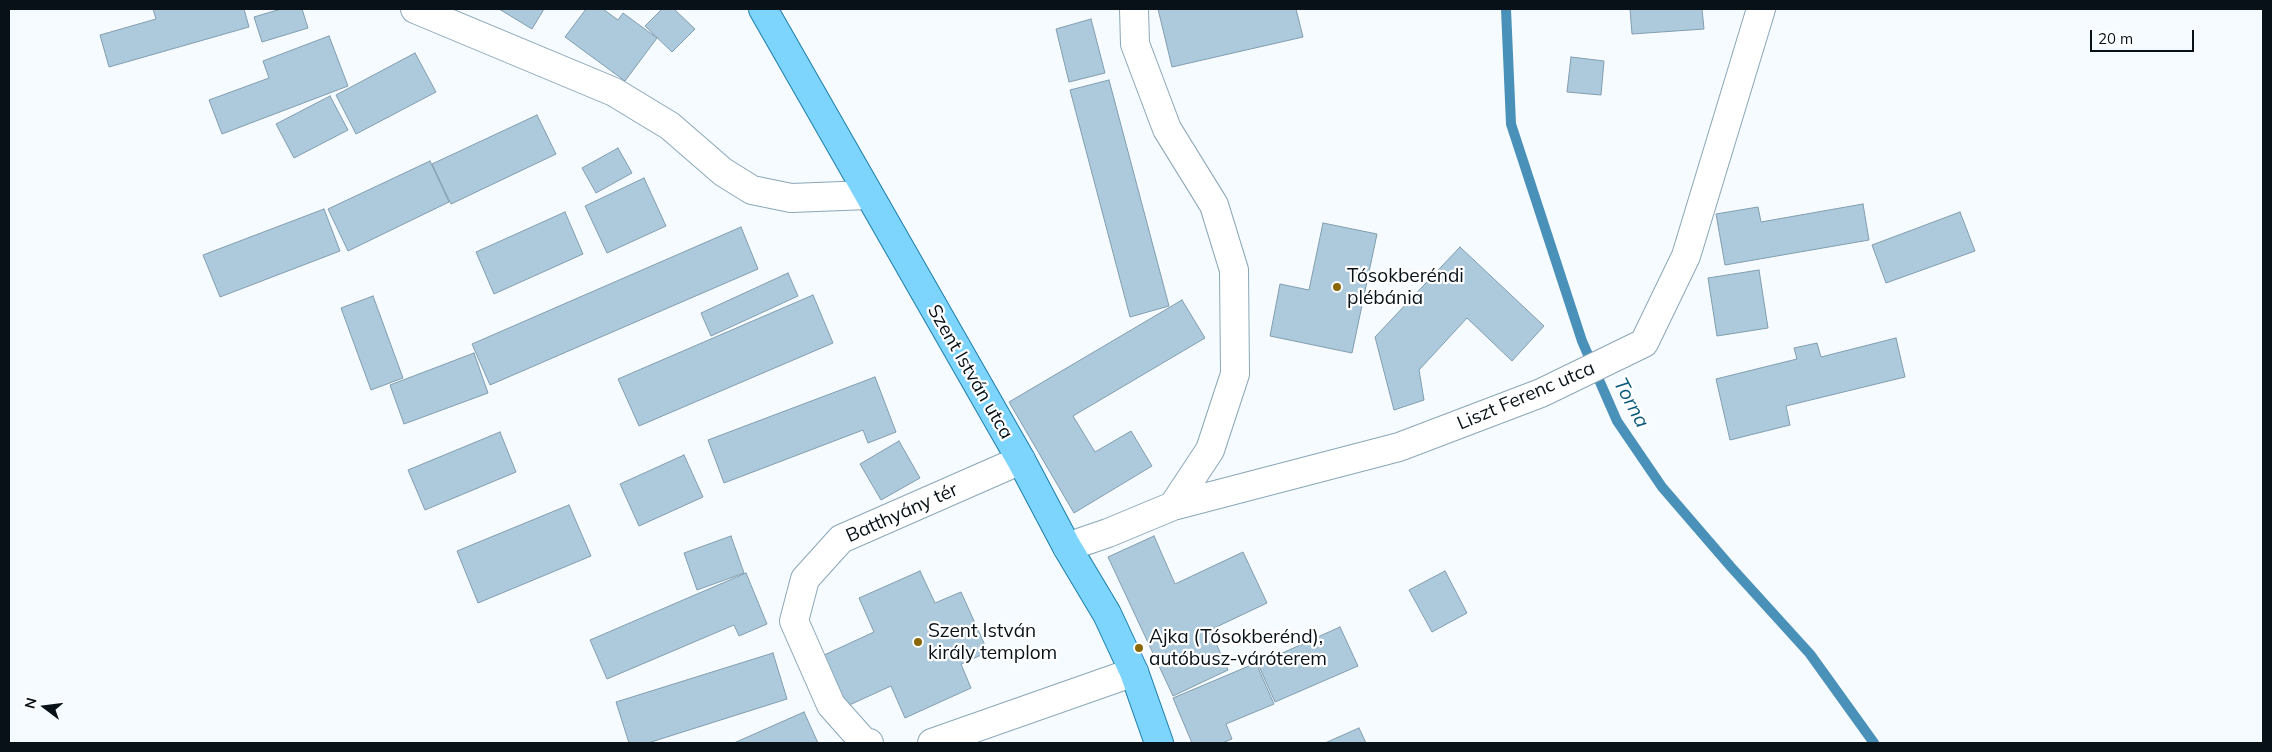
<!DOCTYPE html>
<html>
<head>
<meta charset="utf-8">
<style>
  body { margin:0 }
  #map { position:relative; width:2272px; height:752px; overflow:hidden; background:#f5fbff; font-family:Mulish,sans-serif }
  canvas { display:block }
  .frame { position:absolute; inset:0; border:10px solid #071117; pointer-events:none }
  .north { position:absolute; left:20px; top:682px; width:50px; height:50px; -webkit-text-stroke:4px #fff; paint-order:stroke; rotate:285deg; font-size:14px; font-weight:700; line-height:20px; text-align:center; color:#071117 }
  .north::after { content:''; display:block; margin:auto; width:18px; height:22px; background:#071117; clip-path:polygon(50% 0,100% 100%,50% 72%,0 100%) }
  .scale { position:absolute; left:2090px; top:30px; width:104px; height:22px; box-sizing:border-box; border:2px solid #071117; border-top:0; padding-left:6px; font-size:15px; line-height:18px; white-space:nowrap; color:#071117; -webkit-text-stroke:4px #fff; paint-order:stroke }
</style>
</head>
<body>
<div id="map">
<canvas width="2272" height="752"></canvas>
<div class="frame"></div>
<div class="north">N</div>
<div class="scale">20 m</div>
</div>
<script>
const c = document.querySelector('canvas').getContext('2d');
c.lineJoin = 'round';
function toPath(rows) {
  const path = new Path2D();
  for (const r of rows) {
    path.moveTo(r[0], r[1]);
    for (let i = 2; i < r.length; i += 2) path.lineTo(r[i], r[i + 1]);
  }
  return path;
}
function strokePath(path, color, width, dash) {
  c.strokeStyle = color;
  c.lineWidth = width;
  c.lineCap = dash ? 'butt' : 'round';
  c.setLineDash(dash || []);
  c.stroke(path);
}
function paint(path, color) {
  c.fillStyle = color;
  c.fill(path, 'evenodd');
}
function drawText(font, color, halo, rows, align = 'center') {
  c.font = font + ' Mulish,sans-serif';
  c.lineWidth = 4.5;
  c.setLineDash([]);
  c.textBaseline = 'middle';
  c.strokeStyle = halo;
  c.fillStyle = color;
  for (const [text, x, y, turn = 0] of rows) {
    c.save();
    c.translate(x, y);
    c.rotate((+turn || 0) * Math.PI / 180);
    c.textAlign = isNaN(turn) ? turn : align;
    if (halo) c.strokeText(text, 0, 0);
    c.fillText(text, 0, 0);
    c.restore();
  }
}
const stream = toPath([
  [1506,9,1511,124,1582,341,1617,421,1662,487,1731,567,1810,654,1874,743]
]);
const building = toPath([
  [153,9,244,9,249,27,109,67,100,35,156,19,153,9],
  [281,9,302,9,308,28,262,42,254,17,281,9],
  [499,9,544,9,532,29,499,9],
  [586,9,603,9,618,20,623,13,657,38,625,81,565,37,586,9],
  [662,9,674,9,695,29,672,52,645,26,662,9],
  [1158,9,1296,9,1303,37,1172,67,1158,9],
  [1630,9,1702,9,1704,29,1632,34,1630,9],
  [1091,19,1105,73,1069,82,1056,29,1091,19],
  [329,36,348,86,222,134,209,100,269,78,263,61,329,36],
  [415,53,436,92,356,134,336,95,415,53],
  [1571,57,1604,61,1601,95,1567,92,1571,57],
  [1109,80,1169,306,1130,317,1070,90,1109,80],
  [330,96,348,130,294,158,276,124,330,96],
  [537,115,556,154,451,204,432,164,537,115],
  [618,148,632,173,596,193,582,168,618,148],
  [430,161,449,202,348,251,328,209,430,161],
  [644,178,666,226,607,253,585,206,644,178],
  [1863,204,1869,240,1725,265,1716,214,1758,207,1761,222,1863,204],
  [324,209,340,251,220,297,203,255,324,209],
  [565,212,583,254,494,294,476,252,565,212],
  [1960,212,1975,251,1886,283,1872,245,1960,212],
  [1323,223,1377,234,1352,353,1270,336,1280,284,1309,290,1323,223],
  [741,227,758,269,490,385,472,344,741,227],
  [1460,247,1544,326,1512,361,1467,318,1419,370,1424,400,1394,410,1375,337,1460,247],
  [1759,270,1768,328,1717,336,1708,278,1759,270],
  [788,273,798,296,711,336,701,313,788,273],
  [813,295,833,343,639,426,618,379,813,295],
  [373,296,403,378,371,390,341,308,373,296],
  [1182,300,1205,338,1073,416,1095,452,1131,431,1152,466,1074,513,1009,402,1182,300],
  [1896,338,1905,377,1786,406,1790,425,1730,440,1716,379,1797,359,1794,348,1817,343,1821,357,1896,338],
  [474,353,488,393,404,424,390,385,474,353],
  [875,377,896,432,868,443,863,430,724,483,708,440,875,377],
  [500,432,516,472,425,510,408,470,500,432],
  [899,441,920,478,881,500,860,464,899,441],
  [684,455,703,497,639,526,620,484,684,455],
  [569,505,591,556,478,603,457,551,569,505],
  [731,536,744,573,697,590,684,553,731,536],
  [1154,536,1175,584,1243,552,1267,603,1210,630,1228,670,1173,696,1108,557,1154,536],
  [920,571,935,603,961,592,988,652,961,664,971,688,905,718,891,686,845,707,822,656,874,632,859,598,920,571],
  [1445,571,1467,613,1432,632,1409,590,1445,571],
  [746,573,767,624,739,636,734,625,607,679,590,640,746,573],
  [1340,627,1358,666,1275,702,1258,664,1340,627],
  [773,653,787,699,648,743,629,743,616,702,773,653],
  [1256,663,1274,704,1226,724,1232,739,1222,743,1192,743,1173,698,1256,663],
  [804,712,818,743,734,743,804,712],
  [1359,728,1366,743,1325,743,1359,728]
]);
const minor = toPath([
  [415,9,614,92,670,126,723,172,752,190,791,198,868,195],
  [1134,9,1135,44,1167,129,1214,205,1234,270,1235,374,1210,450,1173,506],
  [1067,547,1108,533,1173,506,1399,447,1541,393,1644,343,1686,256,1761,9],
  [869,743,864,742,831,705,794,621,805,579,841,539,1021,460],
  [932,743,1134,672]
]);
const major = toPath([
  [763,9,1021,460,1067,547,1107,614,1134,672,1159,743]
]);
const markers = [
  [1337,287,5,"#8a6807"],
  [918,642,5,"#8a6807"],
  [1139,648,5,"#8a6807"]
];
const poiNames = [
  ["Tósokberéndi",1347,276],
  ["plébánia",1347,298],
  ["Szent István",928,631],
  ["király templom",928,653],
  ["Ajka (Tósokberénd),",1149,637],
  ["autóbusz-váróterem",1149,659]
];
const streetNames = [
  ["Szent István utca",970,372,60],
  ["Liszt Ferenc utca",1526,396,-23],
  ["Batthyány tér",902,513,-24]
];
const waterNames = [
  ["Torna",1631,403,62]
];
strokePath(stream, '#4a91b9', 10);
paint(building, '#adcadd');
strokePath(building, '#819daf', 1);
strokePath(minor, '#8aa7b8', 30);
strokePath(major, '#1b7eac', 30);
strokePath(minor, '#fff', 28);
strokePath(major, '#7dd5fe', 28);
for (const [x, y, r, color] of markers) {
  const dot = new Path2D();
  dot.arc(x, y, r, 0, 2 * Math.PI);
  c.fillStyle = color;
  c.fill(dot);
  strokePath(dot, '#fff', 2);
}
drawText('19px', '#071117', '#fff', poiNames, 'left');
drawText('19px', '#071117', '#fff', streetNames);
drawText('italic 20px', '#0b597d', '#fff', waterNames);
</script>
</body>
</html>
